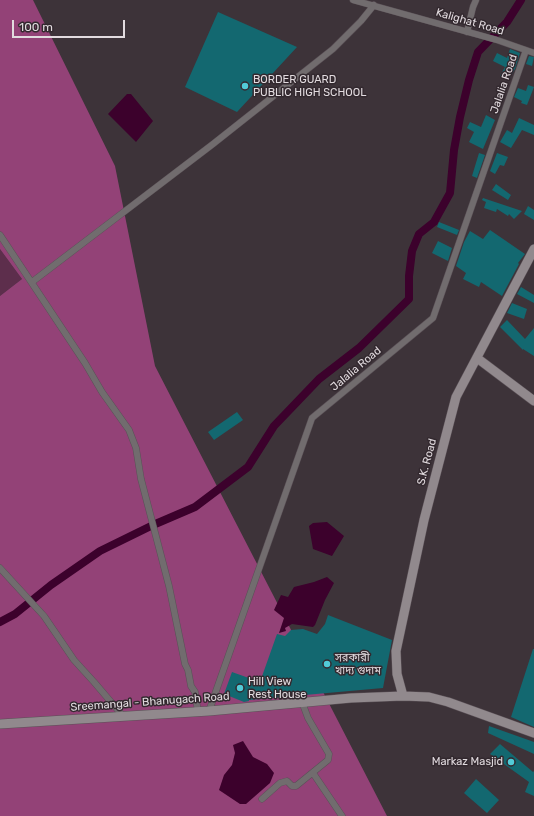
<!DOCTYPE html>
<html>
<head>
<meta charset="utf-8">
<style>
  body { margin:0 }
  #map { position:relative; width:534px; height:816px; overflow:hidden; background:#3d3339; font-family:Rubik,sans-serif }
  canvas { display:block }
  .scale { position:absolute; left:12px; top:20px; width:113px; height:18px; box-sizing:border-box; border:2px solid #e2dbdf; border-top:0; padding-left:5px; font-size:12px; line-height:14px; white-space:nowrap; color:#e2dbdf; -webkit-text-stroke:3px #33292f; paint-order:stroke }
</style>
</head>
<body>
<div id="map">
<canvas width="534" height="816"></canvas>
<div class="scale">100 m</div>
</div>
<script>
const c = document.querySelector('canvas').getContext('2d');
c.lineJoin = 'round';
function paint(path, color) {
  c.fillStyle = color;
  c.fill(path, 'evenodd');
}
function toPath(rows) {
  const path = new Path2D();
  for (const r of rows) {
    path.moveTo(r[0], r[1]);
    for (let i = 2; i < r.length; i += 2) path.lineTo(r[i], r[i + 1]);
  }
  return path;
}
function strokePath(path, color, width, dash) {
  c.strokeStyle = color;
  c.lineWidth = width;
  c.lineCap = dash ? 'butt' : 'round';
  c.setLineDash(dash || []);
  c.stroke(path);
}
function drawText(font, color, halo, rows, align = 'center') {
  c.font = font + ' Rubik,"Noto Sans Bengali",sans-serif';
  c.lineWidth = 3;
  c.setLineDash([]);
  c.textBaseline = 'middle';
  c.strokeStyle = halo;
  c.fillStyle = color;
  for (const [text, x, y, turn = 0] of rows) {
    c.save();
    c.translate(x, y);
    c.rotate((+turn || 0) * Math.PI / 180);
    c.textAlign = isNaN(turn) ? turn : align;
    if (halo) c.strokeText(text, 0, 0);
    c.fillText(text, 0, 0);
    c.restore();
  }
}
const green = toPath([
  [0,249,22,279,0,296]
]);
const forest = toPath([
  [0,0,33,0,115,166,155,366,387,816,0,816,0,296,22,279,0,249]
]);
const water = toPath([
  [127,94,131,94,153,121,136,142,108,114],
  [327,522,344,536,332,556,313,549,309,526,313,523],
  [327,577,334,583,325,600,315,625,313,627,292,624,285,628,286,631,279,633,284,618,274,610,281,595,288,597,294,587,314,582],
  [243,741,253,757,267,764,274,773,270,783,246,804,240,804,219,790,224,775,232,765,235,753,233,745]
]);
const canal = toPath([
  [0,622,15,614,51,585,100,551,153,525,195,507,248,467,274,426,319,379,359,348,409,299,409,276,412,251,419,234,434,222,450,193,454,150,460,117,469,80,478,52,507,22,521,0]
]);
const building = toPath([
  [218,12,297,47,237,112,185,87],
  [510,49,520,53,515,69,508,80,500,76,505,67,493,61,497,53,507,58],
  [529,56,534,57,532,66,526,64],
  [528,85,534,87,527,105,521,103,522,101,514,97,518,88,526,91],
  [486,115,495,120,483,149,469,142,474,132,467,128,470,122,481,127],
  [519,118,534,125,534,135,522,130,511,148,500,142,507,130,512,133],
  [479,153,485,155,477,178,472,176],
  [497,153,508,157,504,166,500,165,495,174,490,171],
  [496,184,511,195,508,200,492,190],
  [483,198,522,211,514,219,509,214,508,216,497,209,496,212,484,208,486,202,482,200],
  [528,206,534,210,534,220,524,214],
  [439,222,459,230,457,235,437,227],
  [490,230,525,254,518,263,519,264,502,296,481,282,479,287,463,279,466,273,456,266,464,242,470,231,483,239],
  [438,241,452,248,448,261,432,253],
  [521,287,534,295,534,303,517,294],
  [512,303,527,309,524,319,507,313],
  [507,320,525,339,534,328,534,356,523,349,523,350,500,327],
  [237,412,243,420,214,440,208,432],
  [328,615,392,640,383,688,249,700,249,701,244,702,224,694,232,672,260,682,277,634,285,636,291,630,303,629,317,634,325,624],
  [533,649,534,649,534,727,511,717],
  [489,726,534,742,534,754,488,733],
  [500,744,533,772,534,771,534,796,525,792,529,782,490,754],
  [476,779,499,800,487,813,464,793]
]);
const street = toPath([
  [353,0,497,40,534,53],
  [467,32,473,7,476,0],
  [0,235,85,363,102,392,129,430,136,448,141,479,169,586,185,664,188,670,191,686,195,692,198,712],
  [32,282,213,144,333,49,361,21,374,5],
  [0,568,44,616,74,660,94,682,123,716],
  [209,711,312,418,433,318,526,50],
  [313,773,342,816],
  [262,799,280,783,287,781,292,786,296,786,328,760,329,754,308,718,302,702]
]);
const secondary = toPath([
  [477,358,534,401],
  [403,696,397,674,396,651,424,520,456,397,534,249],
  [0,724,209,711,351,698,403,696,429,697,448,702,534,733]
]);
const markers = [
  [245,86,4,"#52cbd7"],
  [327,664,4,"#52cbd7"],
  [240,688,4,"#52cbd7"],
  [511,762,4,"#52cbd7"]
];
const streetNames = [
  ["Kalighat Road",470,22,16],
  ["Jalalia Road",504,84,-71],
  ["Jalalia Road",356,369,-40],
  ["S.K. Road",427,462,-75],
  ["Sreemangal - Bhanugach Road",150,702,-4]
];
const poiNames = [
  ["BORDER GUARD",253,80],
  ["PUBLIC HIGH SCHOOL",253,93],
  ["সরকারী",335,658],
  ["খাদ্য গুদাম",335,671],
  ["Hill View",248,682],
  ["Rest House",248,695],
  ["Markaz Masjid",503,762,"right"]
];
paint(green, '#5d2e4c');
paint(forest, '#934277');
paint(water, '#3c012c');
strokePath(canal, '#3c012c', 8);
paint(building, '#136870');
strokePath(street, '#5b5157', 7);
strokePath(secondary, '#5b5157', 10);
strokePath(street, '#716c6e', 6);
strokePath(secondary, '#91898d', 9);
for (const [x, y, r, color] of markers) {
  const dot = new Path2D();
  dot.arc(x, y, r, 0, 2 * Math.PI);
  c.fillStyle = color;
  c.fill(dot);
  strokePath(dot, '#33292f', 1.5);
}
drawText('11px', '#e2dbdf', '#33292f', streetNames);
drawText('11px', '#e2dbdf', '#33292f', poiNames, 'left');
</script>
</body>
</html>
